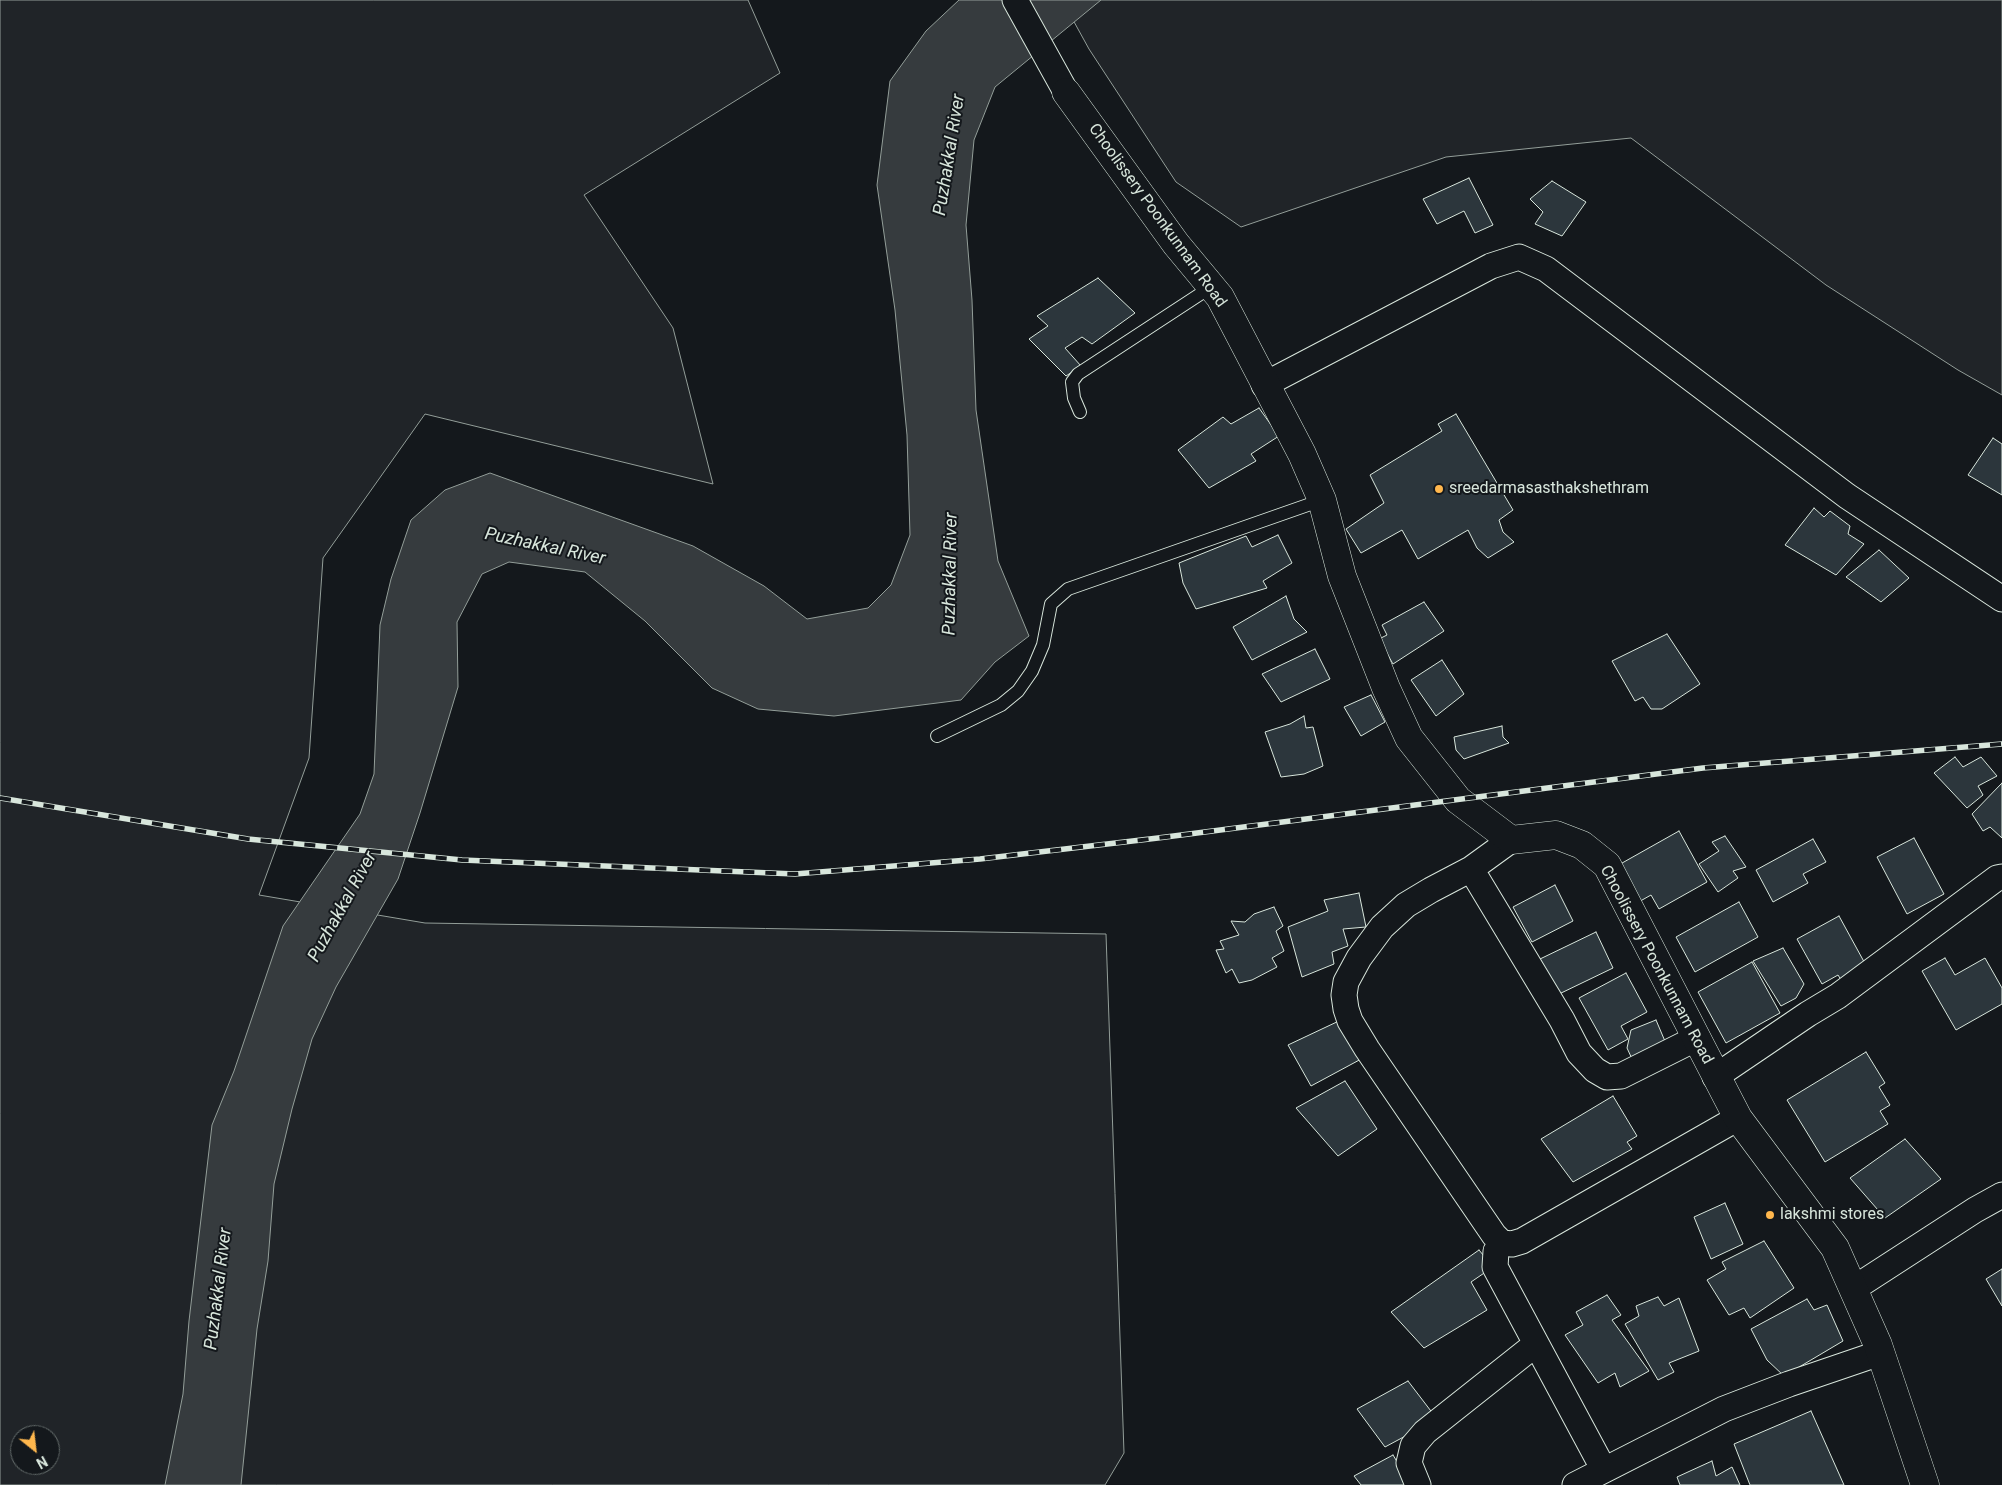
<!DOCTYPE html>
<html>
<head>
<meta charset="utf-8">
<style>
  body { margin:0 }
  #map { position:relative; width:2002px; height:1485px; overflow:hidden; background:#14181c; font-family:Roboto,sans-serif }
  canvas { display:block }
  .north { position:absolute; left:10px; top:1425px; width:50px; height:50px; box-sizing:border-box; background:#14181c; border:1px solid #626a69; border-radius:50%; rotate:151deg; font-size:14px; font-weight:700; line-height:20px; text-align:center; color:#d8e6dc }
  .north::after { content:''; display:block; margin:auto; width:18px; height:22px; background:#ffb74d; clip-path:polygon(50% 0,100% 100%,50% 72%,0 100%) }
</style>
</head>
<body>
<div id="map">
<canvas width="2002" height="1485"></canvas>
<div class="north">N</div>
</div>
<script>
const c = document.querySelector('canvas').getContext('2d');
c.lineJoin = 'round';
function paint(path, color) {
  c.fillStyle = color;
  c.fill(path, 'evenodd');
}
function toPath(rows) {
  const path = new Path2D();
  for (const r of rows) {
    path.moveTo(r[0], r[1]);
    for (let i = 2; i < r.length; i += 2) path.lineTo(r[i], r[i + 1]);
  }
  return path;
}
function strokePath(path, color, width, dash) {
  c.strokeStyle = color;
  c.lineWidth = width;
  c.lineCap = dash ? 'butt' : 'round';
  c.setLineDash(dash || []);
  c.stroke(path);
}
function drawText(font, color, halo, rows, align = 'center') {
  c.font = font + ' Roboto,sans-serif';
  c.lineWidth = 4;
  c.setLineDash([]);
  c.textBaseline = 'middle';
  c.strokeStyle = halo;
  c.fillStyle = color;
  for (const [text, x, y, turn = 0] of rows) {
    c.save();
    c.translate(x, y);
    c.rotate((+turn || 0) * Math.PI / 180);
    c.textAlign = isNaN(turn) ? turn : align;
    if (halo) c.strokeText(text, 0, 0);
    c.fillText(text, 0, 0);
    c.restore();
  }
}
const green = toPath([
  [0,0,748,0,780,73,584,195,673,328,713,484,425,414,323,558,309,758,259,895,425,923,1106,934,1124,1453,1105,1485,0,1485,0,0],
  [20,1435,50,1435,50,1465,20,1465,20,1435],
  [1062,0,2002,0,2002,395,1958,370,1826,285,1631,138,1446,157,1241,227,1176,182,1089,49,1062,0]
]);
const water = toPath([
  [959,0,1101,0,995,87,974,140,966,225,972,300,976,410,998,561,1029,636,995,662,961,700,834,716,758,709,712,688,645,621,585,572,509,562,482,574,457,622,458,687,420,813,398,879,336,987,312,1039,292,1109,274,1184,268,1261,257,1329,241,1485,165,1485,183,1394,189,1321,212,1125,234,1071,283,926,360,814,374,774,380,625,391,579,411,520,445,490,490,473,693,546,764,586,807,619,868,608,891,585,910,535,907,435,895,310,877,185,890,81,926,31,959,0]
]);
const building = toPath([
  [1469,178,1493,225,1475,233,1464,211,1437,224,1423,199,1469,178],
  [1552,181,1586,202,1562,236,1535,224,1543,212,1530,199,1552,181],
  [1098,278,1135,313,1092,344,1082,337,1065,348,1081,366,1066,376,1029,339,1048,326,1037,316,1098,278],
  [1259,408,1279,436,1251,454,1256,461,1209,488,1178,450,1223,417,1231,424,1259,408],
  [1456,414,1513,510,1499,520,1503,532,1514,542,1488,558,1477,548,1468,530,1418,559,1402,530,1361,553,1346,529,1384,503,1370,475,1442,431,1438,424,1456,414],
  [1993,438,2002,444,2002,495,1968,475,1993,438],
  [1814,508,1824,517,1830,511,1850,526,1848,534,1864,544,1836,575,1785,545,1814,508],
  [1278,535,1292,563,1263,581,1267,588,1196,609,1183,583,1179,563,1246,536,1252,547,1278,535],
  [1879,550,1909,578,1881,602,1846,577,1879,550],
  [1286,596,1294,619,1307,632,1252,660,1233,627,1286,596],
  [1424,602,1444,631,1393,664,1379,639,1387,635,1382,625,1424,602],
  [1667,634,1700,684,1662,709,1651,709,1643,697,1635,701,1612,661,1667,634],
  [1315,649,1330,679,1281,702,1262,674,1315,649],
  [1442,660,1464,694,1436,716,1411,680,1442,660],
  [1371,695,1385,722,1361,736,1344,707,1371,695],
  [1304,716,1306,728,1313,727,1323,766,1304,774,1281,777,1265,732,1290,724,1304,716],
  [1502,726,1503,737,1509,743,1464,759,1456,750,1454,737,1502,726],
  [1955,757,1963,767,1981,757,1997,776,1978,786,1983,795,1967,808,1934,773,1955,757],
  [2002,783,2002,838,1990,827,1983,831,1972,814,2002,783],
  [1679,831,1707,882,1659,909,1651,895,1635,904,1615,867,1679,831],
  [1725,836,1746,867,1733,871,1738,878,1718,892,1699,864,1719,851,1712,842,1725,836],
  [1914,838,1944,894,1907,914,1877,857,1914,838],
  [1813,839,1826,862,1803,874,1808,883,1773,902,1756,870,1813,839],
  [1555,885,1573,921,1532,942,1513,907,1555,885],
  [1359,893,1366,927,1343,929,1348,946,1332,952,1334,964,1302,977,1288,927,1328,911,1324,900,1359,893],
  [1739,902,1758,937,1695,972,1676,937,1739,902],
  [1274,907,1283,926,1276,931,1284,951,1272,958,1277,967,1252,980,1239,983,1232,969,1226,973,1216,950,1224,949,1220,941,1239,935,1231,921,1245,922,1254,914,1274,907],
  [1839,916,1868,969,1843,983,1838,975,1822,984,1797,939,1839,916],
  [1596,932,1613,968,1557,995,1540,959,1596,932],
  [1783,948,1804,984,1796,998,1781,1006,1753,961,1783,948],
  [1945,958,1955,975,1985,958,2002,988,2002,1004,1956,1030,1922,971,1945,958],
  [1752,962,1780,1013,1726,1043,1698,992,1752,962],
  [1626,973,1647,1012,1621,1026,1628,1039,1608,1050,1579,998,1626,973],
  [1341,1020,1363,1058,1311,1086,1288,1045,1341,1020],
  [1656,1020,1667,1046,1633,1061,1627,1048,1631,1030,1656,1020],
  [1866,1052,1885,1083,1879,1087,1890,1105,1880,1111,1888,1124,1825,1162,1787,1100,1866,1052],
  [1345,1081,1377,1129,1338,1156,1296,1108,1345,1081],
  [1613,1096,1637,1136,1627,1142,1632,1149,1573,1182,1541,1139,1613,1096],
  [1905,1139,1941,1179,1885,1218,1850,1178,1905,1139],
  [1725,1203,1743,1244,1711,1259,1694,1217,1725,1203],
  [1764,1241,1794,1288,1750,1318,1744,1308,1729,1315,1707,1280,1726,1269,1722,1262,1764,1241],
  [1479,1250,1493,1267,1471,1282,1487,1310,1424,1348,1391,1312,1479,1250],
  [2002,1269,2002,1306,1986,1279,2002,1269],
  [1607,1295,1621,1315,1612,1320,1649,1371,1620,1387,1615,1373,1598,1383,1565,1335,1583,1325,1576,1312,1607,1295],
  [1658,1297,1664,1306,1679,1298,1699,1351,1669,1363,1674,1372,1658,1380,1625,1324,1639,1316,1636,1306,1658,1297],
  [1807,1299,1814,1310,1827,1305,1843,1341,1784,1376,1767,1360,1751,1329,1807,1299],
  [1408,1381,1437,1419,1385,1447,1357,1409,1408,1381],
  [1811,1411,1844,1485,1750,1485,1734,1444,1811,1411],
  [1393,1455,1411,1485,1361,1485,1354,1476,1393,1455],
  [1712,1461,1716,1476,1732,1467,1740,1485,1680,1485,1677,1477,1712,1461]
]);
const lane = toPath([
  [1080,412,1074,398,1072,382,1078,374,1211,287],
  [937,736,1001,705,1018,691,1032,671,1043,645,1051,604,1068,589,1322,500]
]);
const street = toPath([
  [1015,0,1066,92],
  [1264,385,1491,266,1519,257,1546,269,1847,496,2002,599],
  [1511,840,1471,869,1431,890,1406,905,1382,927,1359,958,1346,982,1344,995,1346,1009,1350,1021,1367,1049,1494,1235,1502,1243,1512,1244,1522,1241,1738,1118],
  [1471,869,1562,1020,1579,1053,1595,1070,1607,1077,1621,1076,1697,1038],
  [1715,1077,1808,1014,1838,996,1997,878,2002,877],
  [1502,1243,1496,1251,1495,1267,1604,1470],
  [1853,1289,1975,1210,2002,1195],
  [1418,1485,1409,1463,1413,1446,1425,1432,1536,1344],
  [1575,1485,1724,1409,1789,1384,1880,1353]
]);
const secondary = toPath([
  [1066,92,1176,244,1220,297,1302,454,1322,500,1342,576,1386,688,1409,738,1458,800,1511,840,1556,835,1582,845,1607,865,1738,1118,1835,1248,1878,1345,1925,1485]
]);
const rail = toPath([
  [0,798,248,839,462,860,795,874,980,859,1158,838,1703,768,2002,744]
]);
const markers = [
  [1439,489,5,"#ffb74d"],
  [1770,1215,5,"#ffb74d"]
];
const streetNames = [
  ["Choolissery Poonkunnam Road",1157,216,54],
  ["Choolissery Poonkunnam Road",1656,965,62]
];
const poiNames = [
  ["sreedarmasasthakshethram",1449,489],
  ["lakshmi stores",1780,1215]
];
const waterNames = [
  ["Puzhakkal River",950,155,-81],
  ["Puzhakkal River",545,547,12],
  ["Puzhakkal River",951,574,-89],
  ["Puzhakkal River",343,907,-61],
  ["Puzhakkal River",219,1289,-83]
];
paint(green, '#202428');
strokePath(green, '#939e99', 1);
paint(water, '#363b3e');
strokePath(water, '#939e99', 1);
paint(building, '#2c363c');
strokePath(building, '#d8e6dc', 1);
strokePath(lane, '#d8e6dc', 14);
strokePath(street, '#d8e6dc', 27);
strokePath(secondary, '#d8e6dc', 29);
strokePath(lane, '#14181c', 12);
strokePath(street, '#14181c', 25);
strokePath(secondary, '#14181c', 28);
strokePath(rail, '#d8e6dc', 5.5);
strokePath(rail, '#14181c', 4, [11]);
for (const [x, y, r, color] of markers) {
  const dot = new Path2D();
  dot.arc(x, y, r, 0, 2 * Math.PI);
  c.fillStyle = color;
  c.fill(dot);
  strokePath(dot, '#14181c', 2);
}
drawText('16px', '#d8e6dc', '#14181c', streetNames);
drawText('16px', '#d8e6dc', '#14181c', poiNames, 'left');
drawText('italic 18px', '#d8e6dc', '#14181c', waterNames);
</script>
</body>
</html>
